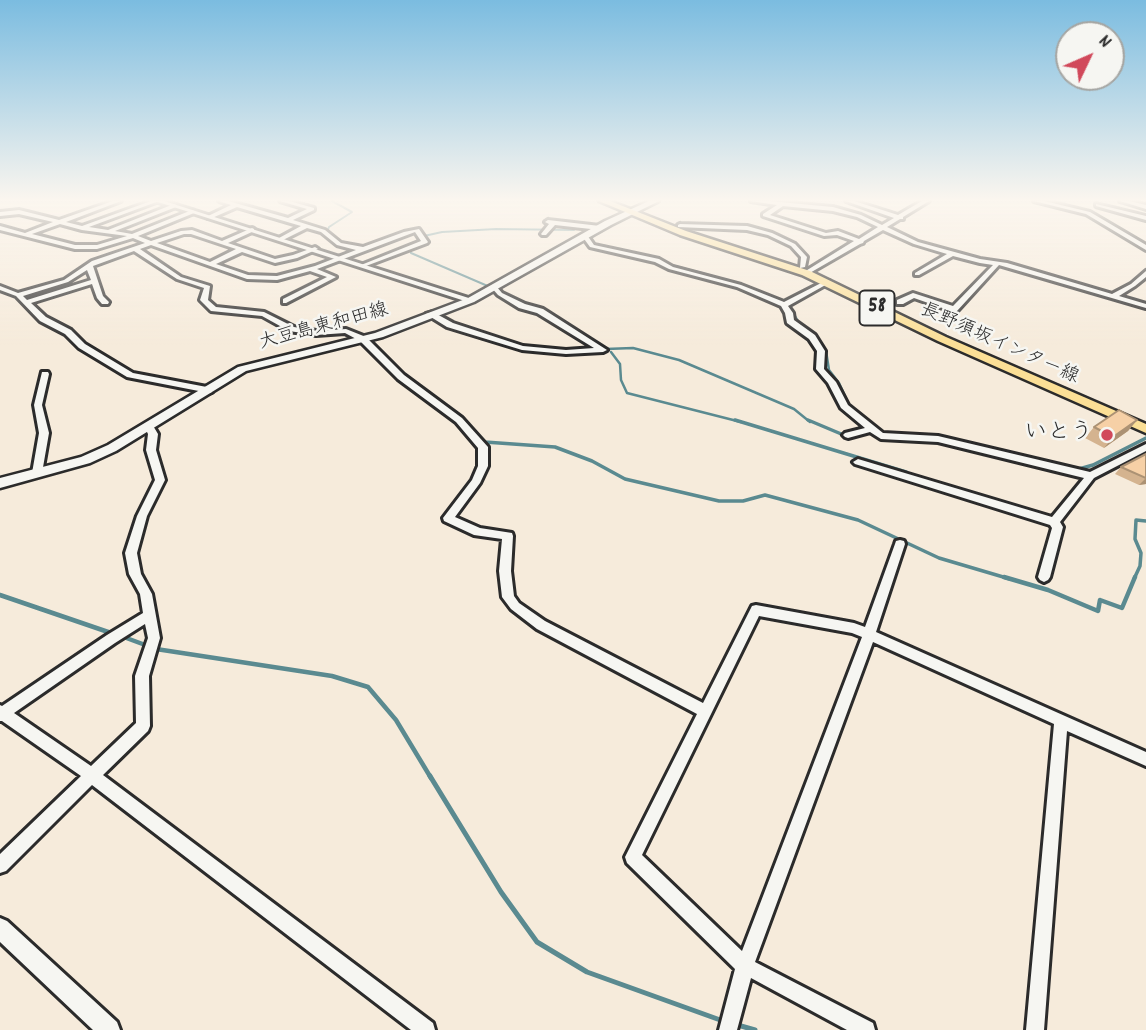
<!DOCTYPE html>
<html>
<head>
<meta charset="utf-8">
<style>
  body { margin:0 }
  #map { position:relative; width:1146px; height:1030px; overflow:hidden; background:#f6ebdb; font-family:Dekko,sans-serif }
  canvas { display:block }
  .north { position:absolute; left:1055px; top:21px; width:70px; height:70px; box-sizing:border-box; background:#f6f6f2; border:2px solid #a5a5a2; border-radius:50%; rotate:46deg; font-size:19px; font-weight:700; line-height:28px; text-align:center; color:#2b2b2b }
  .north::after { content:''; display:block; margin:auto; width:24px; height:32px; background:#d1495b; clip-path:polygon(50% 0,100% 100%,50% 72%,0 100%) }
</style>
</head>
<body>
<div id="map">
<canvas width="1146" height="1030"></canvas>
<div class="north">N</div>
</div>
<script>
const c = document.querySelector('canvas').getContext('2d');
c.lineJoin = 'round';
function toPath(rows) {
  const path = new Path2D();
  for (const r of rows) {
    path.moveTo(r[0], r[1]);
    for (let i = 2; i < r.length; i += 2) path.lineTo(r[i], r[i + 1]);
  }
  return path;
}
function strokePath(path, color, width, dash) {
  c.strokeStyle = color;
  c.lineWidth = width;
  c.lineCap = dash ? 'butt' : 'round';
  c.setLineDash(dash || []);
  c.stroke(path);
}
function paint(path, color) {
  c.fillStyle = color;
  c.fill(path, 'evenodd');
}
function drawText(font, color, halo, rows, align = 'center') {
  c.font = font + ' Dekko,"Klee One",sans-serif';
  c.lineWidth = 5;
  c.setLineDash([]);
  c.textBaseline = 'middle';
  c.strokeStyle = halo;
  c.fillStyle = color;
  for (const [text, x, y, turn = 0] of rows) {
    c.save();
    c.translate(x, y);
    c.rotate((+turn || 0) * Math.PI / 180);
    c.textAlign = isNaN(turn) ? turn : align;
    if (halo) c.strokeText(text, 0, 0);
    c.fillText(text, 0, 0);
    c.restore();
  }
}
const streamFar4 = toPath([
  [750,201,761,203],
  [327,232,329,227,352,212,332,201],
  [424,236,442,232,496,229,574,230],
  [590,237,597,246],
  [334,239,361,247,401,233],
  [410,249,411,253,490,287],
  [668,264,713,276,771,297],
  [494,291,504,299]
]);
const streamFar3 = toPath([
  [502,297,506,300],
  [788,305,799,323],
  [813,334,826,351,829,370,839,383,850,407],
  [606,349,633,348,679,360,794,409,810,422],
  [611,352,620,364,621,380,627,393,741,422]
]);
const streamFar2 = toPath([
  [735,420,906,472],
  [808,420,846,436],
  [470,427,485,442,555,447,592,461,625,479,719,501,743,501,765,495,858,520,939,558,1010,579],
  [904,434,938,436],
  [962,442,1009,453],
  [1068,467,1079,469,1093,465,1146,438],
  [1134,579,1140,566,1141,553,1135,539,1136,520,1146,521]
]);
const streamFar1 = toPath([
  [1004,577,1048,590,1098,611,1100,600,1122,608,1135,577],
  [0,595,114,634],
  [121,636,156,649,332,676,368,687,396,720,431,778]
]);
const stream = toPath([
  [430,776,501,892,537,942,587,972,723,1021],
  [734,1024,755,1030]
]);
const canal = toPath([
  [1049,201,1068,201,1065,203,1052,203,1049,201]
]);
const minor = toPath([
  [113,201,121,201,66,222,82,226,151,201,159,201,89,227,108,230,174,204,176,205,176,207,115,231,132,234,192,210,194,211,194,213,138,236,151,241,181,231,192,230,222,241,252,228,254,229,254,231,228,243,275,259,293,255,315,247,318,249,297,258,275,263,242,252,216,264,248,275,277,276,315,266,356,250,337,245,321,232,307,228,283,240,279,240,279,238,301,226,237,207,212,218,208,218,208,216,231,205,219,201,228,201,288,218,307,209,280,201,289,201,314,208,314,210,293,220,325,230,341,243,363,247,404,232,419,229,428,242,427,243,366,266,361,265,421,241,415,232,317,269,336,277,286,303,283,303,283,299,327,277,310,271,277,280,247,279,151,245,140,249,181,277,210,286,208,300,216,307,264,312,294,327,316,331,346,329,366,337,404,375,462,418,488,447,488,466,480,483,455,517,480,528,512,533,513,536,511,571,514,596,519,603,545,621,703,703,752,606,756,605,854,623,865,627,895,544,896,541,900,540,904,541,905,544,876,632,1146,752,1146,766,1067,731,1044,1030,1026,1030,1054,724,873,642,755,962,873,1023,875,1030,847,1030,751,978,737,1030,719,1030,735,969,627,863,625,857,697,714,537,629,511,609,502,597,499,571,502,539,474,535,444,521,443,518,472,480,478,466,478,448,456,422,398,379,360,341,345,333,316,335,289,331,262,316,211,311,200,300,204,288,177,279,134,251,93,266,103,296,109,302,108,304,102,304,97,298,92,284,31,303,46,317,71,330,85,344,133,373,212,388,212,392,209,393,127,377,79,348,65,334,40,321,16,296,0,290,0,286,18,293,64,280,92,261,145,243,133,238,97,249,75,249,0,230,0,226,25,233,53,222,19,214,0,216,0,212,19,210,59,220,113,201],
  [60,224,82,230,127,236,97,245,75,245,32,234,60,224],
  [184,234,191,234,236,249,210,262,157,243,184,234],
  [87,270,91,280,27,300,23,296,68,282,87,270],
  [759,616,852,633,862,637,742,951,642,855,759,616],
  [751,201,769,201,833,207,861,215,882,225,894,218,846,201,854,201,898,215,922,201,929,201,903,217,903,219,900,219,887,227,918,242,980,259,1007,263,1112,294,1131,284,1146,271,1146,277,1135,286,1119,296,1146,304,1146,308,999,265,957,311,951,311,914,298,903,304,897,304,897,300,913,293,953,306,993,265,980,263,953,256,919,275,915,275,915,273,947,254,914,244,883,230,864,241,863,243,860,244,808,274,804,274,804,272,854,241,837,235,824,236,763,216,763,214,777,205,751,201],
  [783,206,833,211,857,217,878,227,859,239,838,231,826,233,770,215,783,206],
  [1034,201,1044,201,1090,212,1146,245,1146,250,1086,214,1034,201],
  [1120,201,1129,201,1146,205,1146,209,1120,201],
  [1096,204,1146,216,1146,220,1096,206,1096,204],
  [548,220,600,226,603,228,600,230,555,225,546,235,542,235,541,234,549,224,545,222,548,220],
  [680,224,747,226,772,233,795,244,807,257,805,267,800,268,801,257,791,246,768,235,747,230,678,227,678,225,680,224],
  [583,235,587,235,594,245,659,259,673,267,741,285,784,302,825,281,829,281,829,283,788,306,793,313,794,320,815,335,825,351,824,369,836,382,848,405,883,433,938,436,1090,472,1146,444,1146,451,1094,478,1060,522,1063,527,1050,577,1048,580,1044,582,1040,580,1038,577,1052,528,1050,525,855,464,853,462,858,459,1052,517,1084,478,938,442,881,439,870,432,848,438,845,437,843,435,845,433,865,428,841,408,828,383,816,369,817,351,809,339,787,323,785,313,781,306,737,287,669,269,655,262,590,247,582,236,583,235],
  [492,286,496,286,502,293,525,304,543,309,607,350,603,352,566,354,522,350,447,327,426,314,433,312,453,323,523,346,566,350,594,348,537,313,519,308,498,295,491,287,492,286],
  [42,372,48,372,49,374,42,405,49,433,42,473,37,476,32,473,39,433,34,405,42,372],
  [149,423,152,424,158,434,156,450,165,480,147,516,137,553,141,574,152,594,160,638,149,676,150,726,148,731,103,775,433,1023,435,1030,411,1030,92,785,6,871,0,873,0,854,81,776,2,721,0,721,0,705,2,706,107,635,143,613,140,594,129,574,125,553,137,516,155,480,146,450,148,434,144,426,149,423],
  [145,624,148,638,135,676,136,723,91,766,14,713,115,643,145,624]
]);
const tertiary = toPath([
  [155,201,164,201,475,300,468,302,155,201],
  [0,918,7,921,117,1022,120,1030,93,1030,0,942,0,918]
]);
const secondary = toPath([
  [649,201,659,201,611,225,474,302,383,337,246,371,116,451,90,463,0,488,0,478,81,457,108,445,238,367,375,333,468,298,605,221,649,201]
]);
const primary = toPath([
  [599,201,610,201,686,231,810,271,946,337,1146,424,1146,433,938,341,802,275,680,235,599,201]
]);
const wall = toPath([
  [1137,420,1128,431,1104,448,1085,438,1094,427],
  [1146,454,1146,484,1139,485,1115,474,1121,467]
]);
const shadedWall = toPath([
  [1137,420,1128,431,1104,448,1113,437],
  [1146,478,1146,484,1139,485]
]);
const building = toPath([
  [1119,410,1137,420,1113,437,1094,427,1119,410],
  [1146,454,1146,478,1121,467,1146,454]
]);
const markers = [
  [1107,435,7,"#d1495b"]
];
const farStreetnames = [
  ["大豆島東和田線",324,328,-15],
  ["長野須坂インター線",999,345,24]
];
const shields = [
  [877,308,35]
];
const shieldNames = [
  ["58",877,308]
];
const poiNames = [
  ["いとう",1093,435]
];
strokePath(streamFar4, '#5a8a90', 2);
strokePath(streamFar3, '#5a8a90', 2.5);
strokePath(streamFar2, '#5a8a90', 3.5);
strokePath(streamFar1, '#5a8a90', 4.5);
strokePath(stream, '#5a8a90', 5);
paint(canal, '#79c9d4');
strokePath(minor, '#2b2b2b', 6);
strokePath(tertiary, '#2b2b2b', 6);
strokePath(secondary, '#2b2b2b', 5);
strokePath(primary, '#2b2b2b', 5);
paint(minor, '#f6f6f2');
paint(tertiary, '#f6f6f2');
paint(secondary, '#f6f6f2');
paint(primary, '#fbdf96');
paint(wall, '#d4b38f');
paint(shadedWall, '#ac9274');
paint(building, '#f6d0a6');
strokePath(building, '#ac9274', 2);
const sky = c.createLinearGradient(0, 0, 0, 345);
sky.addColorStop(0, '#7bbce0');
sky.addColorStop(0.58, '#fbf6ef');
sky.addColorStop(1, '#fbf6ef00');
c.fillStyle = sky;
c.fillRect(0, 0, 1146, 345);
for (const [x, y, r, color] of markers) {
  const dot = new Path2D();
  dot.arc(x, y, r, 0, 2 * Math.PI);
  c.fillStyle = color;
  c.fill(dot);
  strokePath(dot, '#f6f6f2', 2.5);
}
drawText('19px', '#2b2b2b', '#f6f6f2', farStreetnames);
for (const [x, y, w] of shields) {
  const box = new Path2D();
  box.roundRect(x - w / 2, y - 17.5, w, 35, 5);
  c.fillStyle = '#f6f6f2';
  c.fill(box);
  strokePath(box, '#2b2b2b', 2);
}
drawText('bold 21px', '#2b2b2b', null, shieldNames);
drawText('23px', '#2b2b2b', '#f6f6f2', poiNames, 'right');
</script>
</body>
</html>
